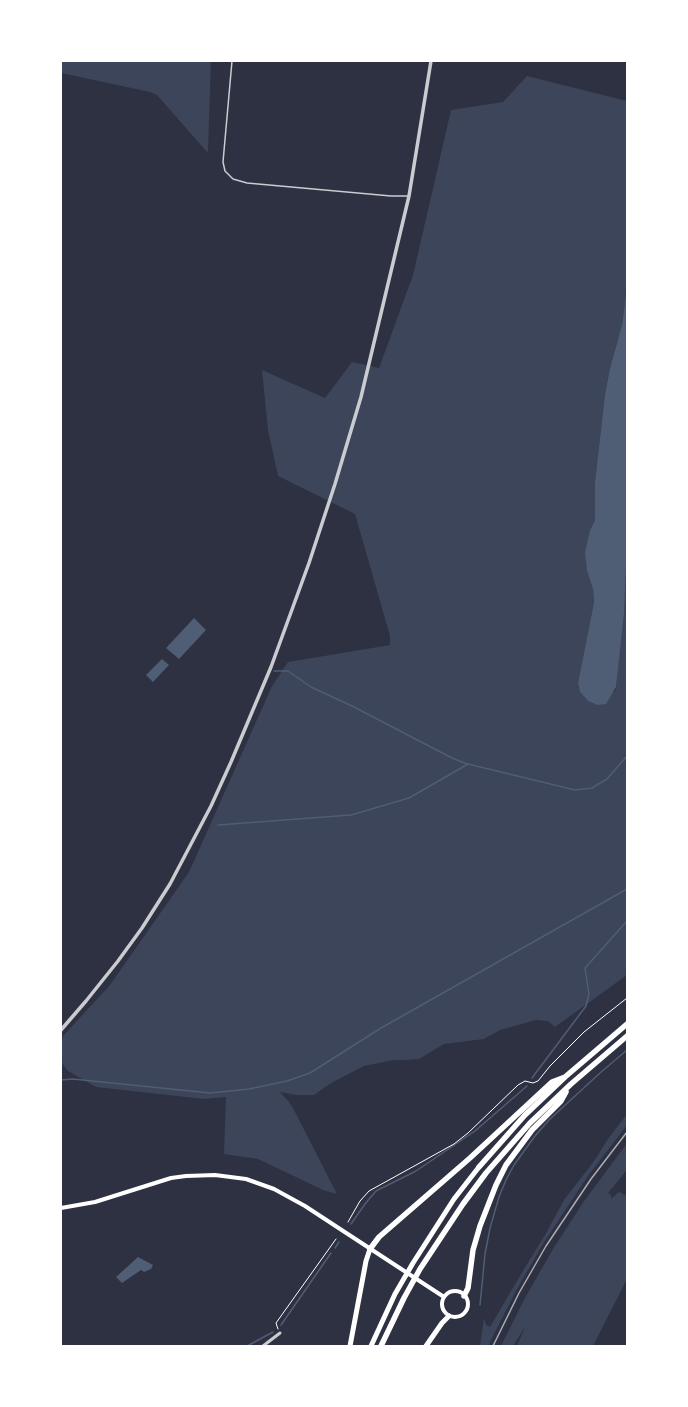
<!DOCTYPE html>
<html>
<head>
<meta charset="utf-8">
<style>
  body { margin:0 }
  #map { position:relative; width:688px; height:1407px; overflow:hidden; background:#2d3142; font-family:"Space Grotesk",sans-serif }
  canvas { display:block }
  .frame { position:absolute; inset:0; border:62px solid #fff; pointer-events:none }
</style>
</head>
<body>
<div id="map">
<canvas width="688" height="1407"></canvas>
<div class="frame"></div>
</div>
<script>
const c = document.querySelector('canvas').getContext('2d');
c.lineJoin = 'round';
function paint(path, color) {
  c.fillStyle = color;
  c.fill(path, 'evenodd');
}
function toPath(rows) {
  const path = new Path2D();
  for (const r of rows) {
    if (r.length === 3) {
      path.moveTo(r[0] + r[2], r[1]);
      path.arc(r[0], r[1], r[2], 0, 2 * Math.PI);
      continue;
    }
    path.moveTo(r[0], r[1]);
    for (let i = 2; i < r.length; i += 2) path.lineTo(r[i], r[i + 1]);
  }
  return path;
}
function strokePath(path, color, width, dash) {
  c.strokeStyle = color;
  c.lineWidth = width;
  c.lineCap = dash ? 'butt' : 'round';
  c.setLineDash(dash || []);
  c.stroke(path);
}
const green = toPath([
  [61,61,211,61,208,151,207,152,157,95,150,92,61,73],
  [527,76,627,101,627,286,622,325,610,368,605,394,595,482,595,520,590,530,587,571,593,589,594,602,578,683,580,692,588,701,597,705,615,691,616,688,627,543,627,975,555,1027,548,1021,536,1020,500,1030,484,1039,444,1044,419,1059,407,1060,394,1060,364,1066,331,1083,314,1095,296,1095,280,1092,289,1102,294,1110,337,1194,323,1190,258,1159,224,1154,226,1097,204,1099,96,1087,68,1071,61,1062,61,1044,63,1036,110,985,189,872,272,686,288,662,390,645,390,636,355,514,278,476,268,430,262,370,325,398,352,362,379,368,413,275,451,110,503,102],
  [627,1114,627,1125,588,1176,543,1244,516,1291,488,1346,480,1346,484,1318,486,1325,490,1327,524,1269,545,1235,564,1200,594,1161,608,1139],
  [627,1143,627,1170,608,1193,611,1195,611,1199,619,1192,627,1196,627,1279,593,1346,517,1346,525,1327,513,1346,501,1346,526,1296,553,1249,582,1204]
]);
const water = toPath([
  [627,286,627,543,624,613,616,687,606,704,597,705,588,701,580,692,578,683,594,602,593,589,587,571,585,553,590,530,595,520,595,482,605,394,610,368,622,325],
  [194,618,206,630,179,659,166,648],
  [162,659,169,665,153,682,146,675],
  [138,1257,153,1265,151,1269,144,1272,141,1270,122,1283,116,1277]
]);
const stream = toPath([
  [274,671,288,671,311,687,352,706,452,758,467,764],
  [218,825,351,815,409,798,468,764,575,790,592,788,607,779,627,756],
  [532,1078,586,1006,589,994,585,968,627,921],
  [61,1080,73,1079,210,1093,249,1089,287,1081,310,1073,381,1028,627,889],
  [351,1224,365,1204,376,1191,416,1171,475,1131,527,1086],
  [335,1248,339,1242],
  [480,1305,485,1254,490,1228,499,1197,506,1180,514,1165,535,1136,549,1120,600,1073,627,1050],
  [281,1325,331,1253],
  [247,1346,273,1332]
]);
const path = toPath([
  [348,1222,360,1201,369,1191,454,1144,468,1133,518,1085,525,1081,533,1083,538,1081,550,1066,584,1032,627,998],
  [278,1329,276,1323,336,1239]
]);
const service = toPath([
  [232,61,223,162,225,171,233,179,247,183,391,196,408,196]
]);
const minor = toPath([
  [263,1346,280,1333]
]);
const tertiary = toPath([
  [61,1030,86,1001,118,961,142,928,170,884,211,806,231,762,271,667,309,563,335,484,361,397,409,196,431,61]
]);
const secondary = toPath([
  [61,1208,95,1202,171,1178,186,1176,215,1175,246,1179,274,1189,305,1206,444,1297],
  [455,1304,13]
]);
const trunk = toPath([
  [350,1346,366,1261,370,1249],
  [371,1346,395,1294,413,1263,454,1199,479,1167],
  [426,1346,442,1323,449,1316]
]);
const motorway = toPath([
  [479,1167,525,1115,565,1077,627,1024],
  [370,1249,379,1237,470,1158,552,1082,565,1077],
  [464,1296,468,1288,473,1250,480,1226,496,1185,506,1165,532,1130,561,1101,566,1092],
  [381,1346,404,1298,420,1269,463,1204,486,1173,530,1123,571,1084,627,1036]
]);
const rail = toPath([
  [493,1346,519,1293,546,1246,591,1179,627,1132]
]);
paint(green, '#3c4559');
paint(water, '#4f5d75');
strokePath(stream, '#4f5d75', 1.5);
strokePath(path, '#fff', 1);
strokePath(service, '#caccd0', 1.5);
strokePath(minor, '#caccd0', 3);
strokePath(tertiary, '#caccd0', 3.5);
strokePath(secondary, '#fff', 4);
strokePath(trunk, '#fff', 5);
strokePath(motorway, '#fff', 5.5);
strokePath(rail, '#abadb3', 1.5);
</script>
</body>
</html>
